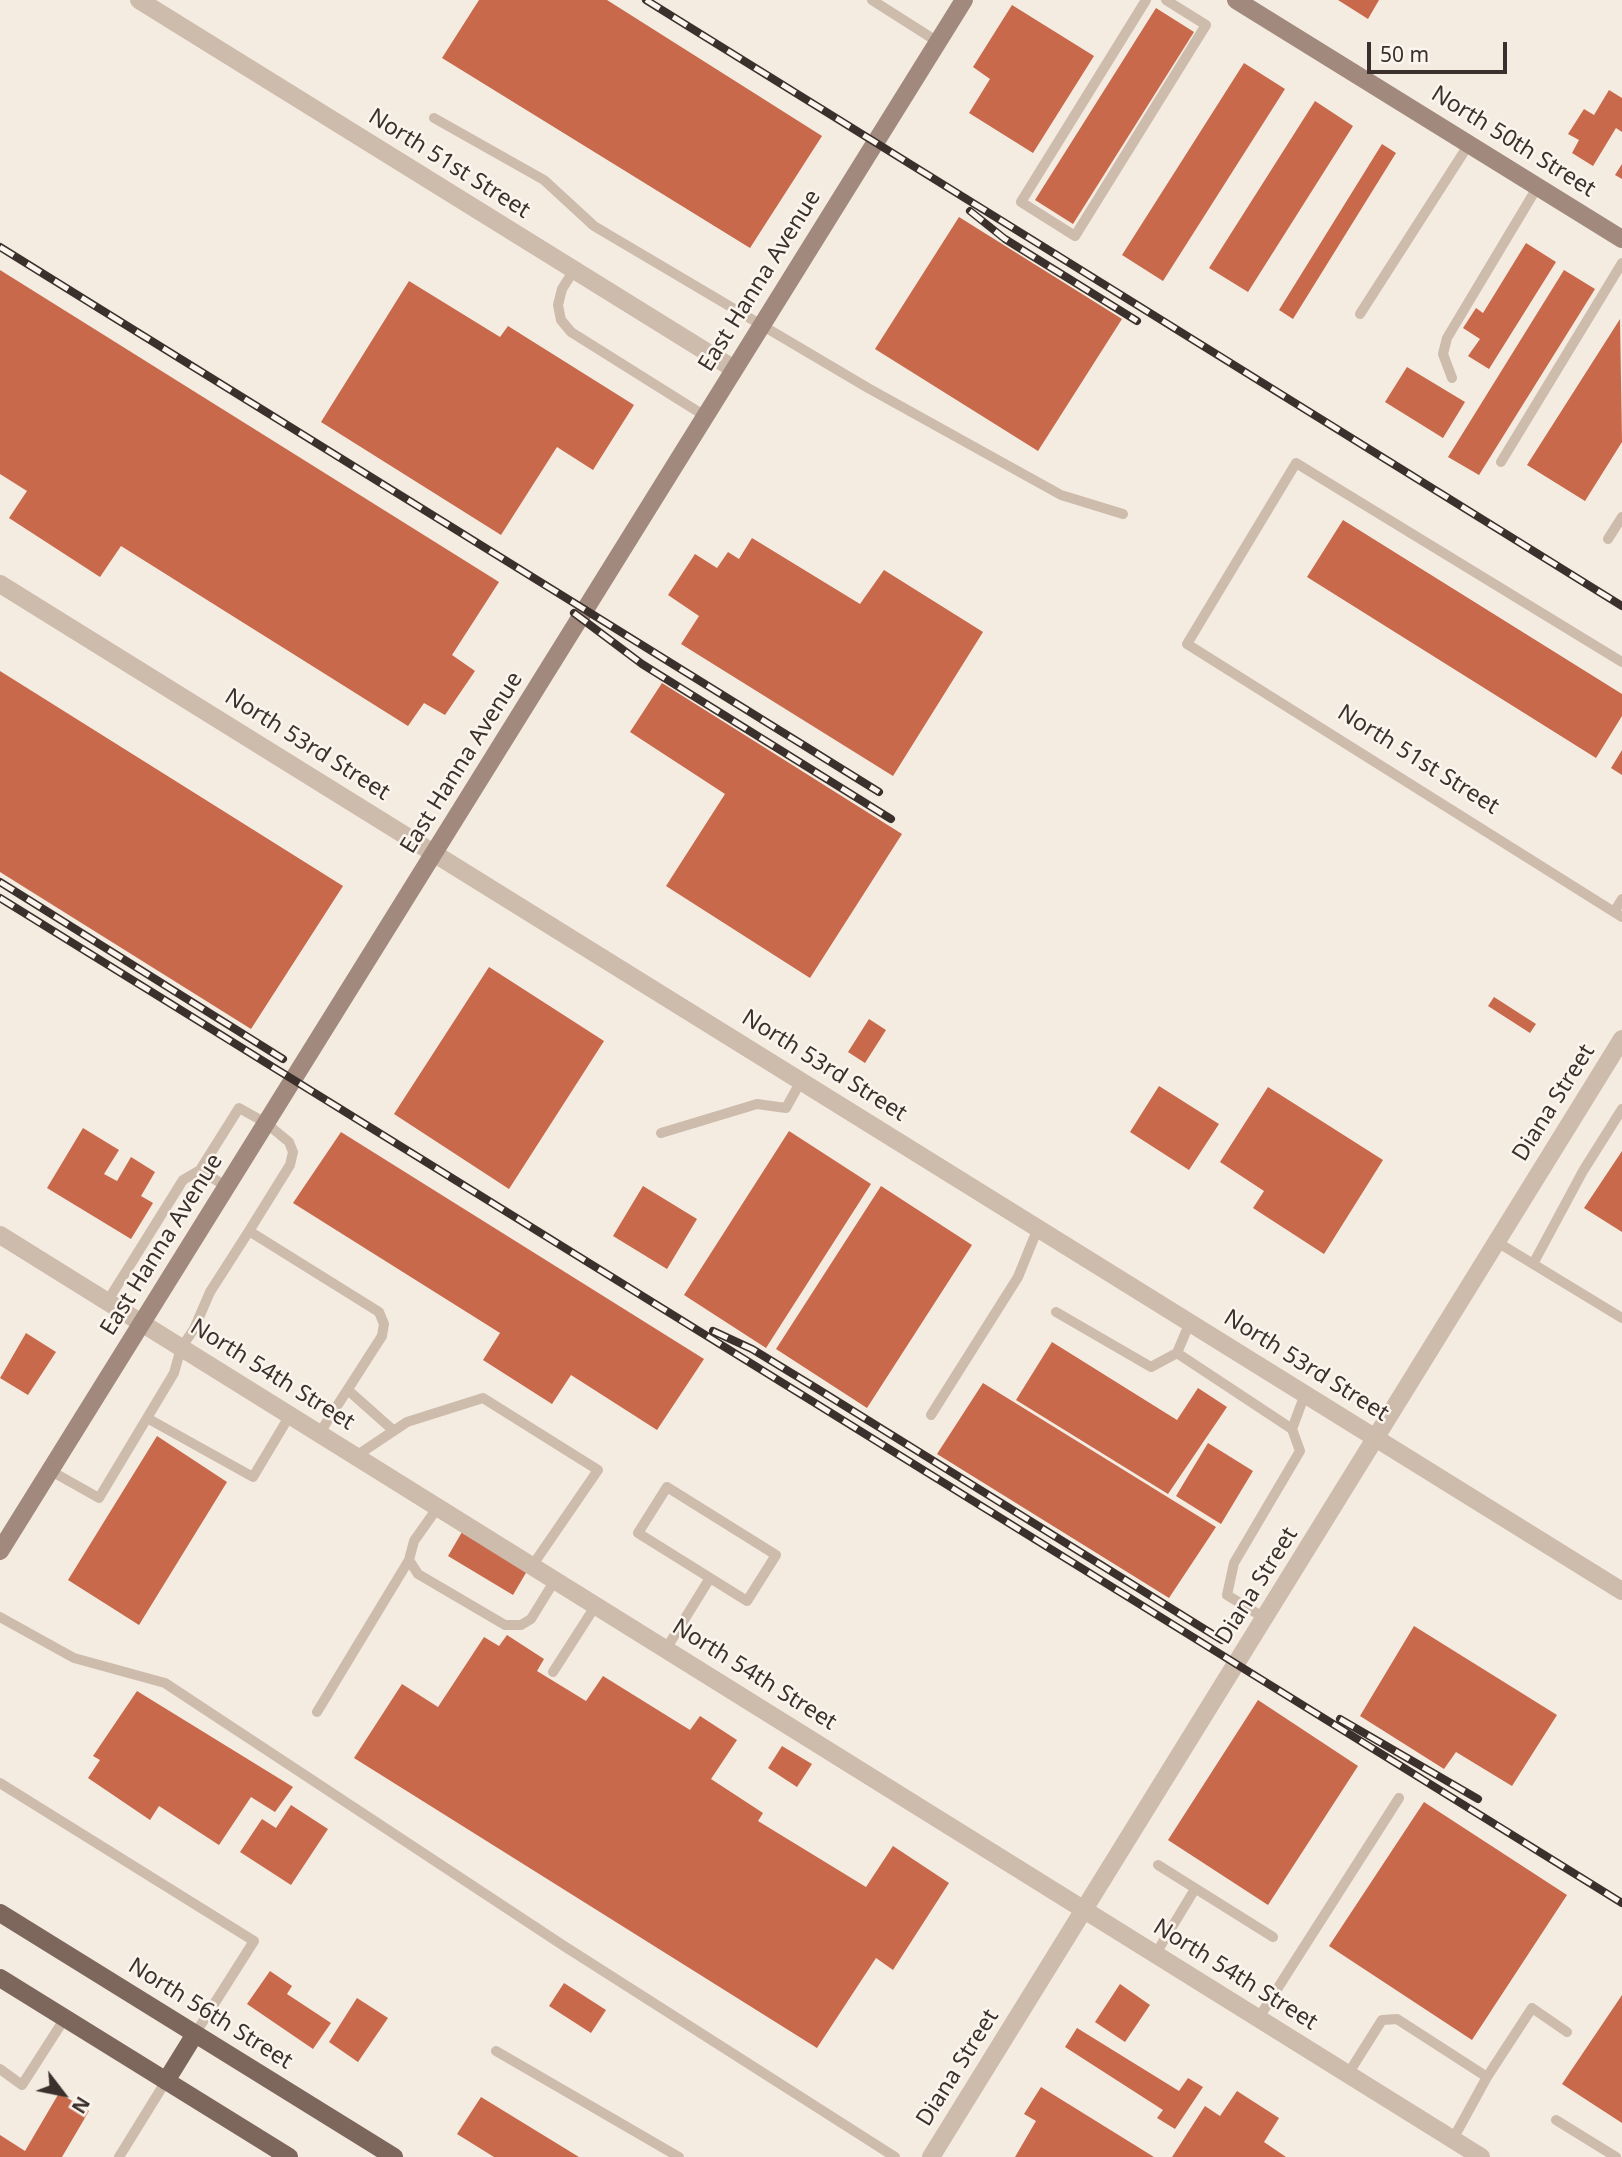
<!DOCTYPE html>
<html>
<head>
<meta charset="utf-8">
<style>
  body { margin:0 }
  #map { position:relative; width:1622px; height:2157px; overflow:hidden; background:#f4ebe1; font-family:"Noto Sans",sans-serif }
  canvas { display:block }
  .north { position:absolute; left:28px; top:2059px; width:70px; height:70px; -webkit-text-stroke:5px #fbf5ee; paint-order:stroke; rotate:122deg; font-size:19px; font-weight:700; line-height:28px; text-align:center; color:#3b302b }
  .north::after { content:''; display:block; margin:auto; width:24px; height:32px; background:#3b302b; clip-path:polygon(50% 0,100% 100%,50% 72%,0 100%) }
  .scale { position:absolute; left:1367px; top:42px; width:140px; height:32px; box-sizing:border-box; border:4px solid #3b302b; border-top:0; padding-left:9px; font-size:21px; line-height:24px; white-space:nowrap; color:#3b302b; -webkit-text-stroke:5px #fbf5ee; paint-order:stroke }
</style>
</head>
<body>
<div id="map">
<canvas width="1622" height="2157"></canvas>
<div class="north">N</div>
<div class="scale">50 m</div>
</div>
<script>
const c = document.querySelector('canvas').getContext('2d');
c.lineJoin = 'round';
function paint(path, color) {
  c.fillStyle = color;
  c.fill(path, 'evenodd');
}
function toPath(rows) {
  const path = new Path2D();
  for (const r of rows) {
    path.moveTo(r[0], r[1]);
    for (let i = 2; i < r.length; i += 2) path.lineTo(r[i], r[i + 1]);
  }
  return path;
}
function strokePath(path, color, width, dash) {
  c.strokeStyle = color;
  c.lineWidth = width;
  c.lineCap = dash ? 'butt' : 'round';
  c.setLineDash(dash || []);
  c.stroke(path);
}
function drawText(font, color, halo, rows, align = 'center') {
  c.font = font + ' "Noto Sans",sans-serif';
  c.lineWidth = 5;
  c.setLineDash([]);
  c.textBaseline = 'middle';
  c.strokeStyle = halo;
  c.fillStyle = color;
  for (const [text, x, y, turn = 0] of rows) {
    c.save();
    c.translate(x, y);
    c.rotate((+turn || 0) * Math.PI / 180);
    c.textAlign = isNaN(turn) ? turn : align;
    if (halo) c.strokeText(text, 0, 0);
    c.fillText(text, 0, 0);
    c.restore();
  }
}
const building = toPath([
  [479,0,607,0,822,136,750,248,442,58],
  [1338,0,1379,0,1368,19],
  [1012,5,1094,56,1033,153,969,113,990,79,973,67],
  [1156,8,1194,32,1073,224,1035,200],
  [1244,63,1285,89,1163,281,1122,255],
  [1609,90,1622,98,1622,132,1616,128,1593,166,1572,153,1579,140,1568,134,1584,109,1594,115],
  [1315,101,1353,126,1248,292,1209,268],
  [1382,144,1396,153,1293,319,1279,310],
  [1622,164,1622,179,1615,175],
  [959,217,1122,319,1038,451,875,349],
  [1526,243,1556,262,1489,369,1468,356,1480,339,1463,328,1476,308,1483,313],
  [0,270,499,582,452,655,475,671,445,715,424,703,408,726,121,546,100,577,9,518,27,491,0,474],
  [1564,270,1595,289,1479,475,1448,457],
  [409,281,500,337,508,326,634,405,593,470,557,447,501,535,321,422],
  [1620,319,1622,442,1585,501,1527,465],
  [1407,367,1465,402,1443,438,1385,402],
  [1343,520,1622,694,1622,716,1596,758,1307,577],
  [752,538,860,604,884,570,983,632,893,776,681,644,699,616,668,595,695,554,717,568,728,552,739,559],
  [0,671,343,886,251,1029,0,872],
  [662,683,902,834,810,978,666,886,725,794,630,732],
  [1622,750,1622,775,1611,768],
  [489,967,604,1041,509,1189,394,1114],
  [1494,997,1536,1024,1530,1033,1488,1006],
  [869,1019,886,1030,865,1063,848,1052],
  [1159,1086,1219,1124,1189,1170,1130,1132],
  [1268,1087,1383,1160,1324,1254,1253,1208,1264,1191,1220,1162],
  [83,1128,119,1150,104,1174,117,1181,131,1157,155,1172,141,1196,153,1203,131,1239,47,1188],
  [789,1131,871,1184,766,1348,684,1295],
  [341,1132,704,1359,657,1430,571,1375,552,1404,483,1360,500,1333,293,1203],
  [1622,1151,1622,1232,1584,1208],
  [643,1186,697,1219,667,1269,613,1236],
  [881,1186,972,1245,867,1408,776,1349],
  [26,1333,56,1352,28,1395,0,1378],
  [1052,1342,1177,1420,1198,1388,1227,1407,1168,1494,1016,1400],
  [983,1383,1216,1527,1169,1598,937,1454],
  [157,1436,227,1482,139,1625,68,1580],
  [1208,1443,1253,1471,1221,1524,1176,1496],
  [462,1532,527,1571,513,1595,448,1556],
  [1414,1626,1557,1715,1512,1786,1456,1752,1444,1769,1360,1716],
  [507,1635,544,1659,537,1671,586,1701,603,1676,690,1730,700,1716,737,1740,711,1779,763,1813,758,1821,866,1887,893,1846,949,1883,893,1970,876,1958,817,2048,354,1758,402,1684,438,1707,484,1637,499,1646],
  [137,1691,293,1787,275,1812,251,1797,219,1845,159,1806,150,1820,88,1778,100,1760,93,1756],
  [1258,1700,1358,1766,1268,1905,1168,1840],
  [782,1746,812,1764,797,1787,768,1768],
  [1424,1802,1567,1895,1472,2040,1329,1946],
  [291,1805,328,1829,291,1885,240,1852,262,1819,276,1828],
  [270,1971,292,1986,287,1994,331,2023,313,2049,247,2004],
  [564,1983,606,2010,591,2033,549,2006],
  [1120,1984,1150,2005,1125,2042,1095,2022],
  [1622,1995,1622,2123,1562,2084],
  [357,1998,388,2018,358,2062,329,2042],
  [1077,2028,1179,2091,1188,2078,1203,2087,1175,2129,1157,2118,1163,2110,1065,2047],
  [1041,2087,1154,2157,1015,2157,1036,2121,1024,2114],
  [1237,2091,1279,2118,1264,2142,1286,2157,1172,2157,1205,2106,1220,2116],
  [59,2093,89,2111,62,2157,0,2157,0,2135,25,2151],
  [481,2097,579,2157,494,2157,457,2134]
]);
const lane = toPath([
  [872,0,938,42],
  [1146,0,1021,202,1075,236,1206,25,1166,0],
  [434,118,544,180,594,226,868,388,1061,495,1123,514],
  [574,270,562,289,558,305,561,320,571,332,705,416],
  [1360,314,1469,144],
  [1452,378,1443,354,1447,338,1538,186],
  [1501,462,1622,263],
  [1608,539,1622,517],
  [1622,662,1296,463,1187,644,1622,917],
  [1614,912,1622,899],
  [661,1133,757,1104,786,1108,801,1081],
  [200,1170,239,1108,266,1123,289,1142,293,1152,290,1165,249,1231],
  [1497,1242,1622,1318],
  [1533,1264,1583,1171,1622,1109],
  [107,1302,183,1180,200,1170,227,1187],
  [1056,1312,1151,1367,1177,1353],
  [1190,1322,1177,1353,1292,1429],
  [349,1391,394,1431],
  [931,1415,1018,1277,1038,1228],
  [147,1418,253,1477,290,1415],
  [356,1456,407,1422,483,1398,598,1470,532,1566],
  [51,1471,99,1498,174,1373,181,1348,194,1329,210,1292,249,1231,379,1312,384,1324,382,1336,319,1434],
  [667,1487,776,1555,747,1601,638,1533,667,1487],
  [438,1507,414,1541,409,1560,418,1574,505,1625,521,1625,531,1619,555,1580],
  [0,1617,74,1658,165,1683,564,1946,895,2157],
  [1266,1619,1227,1595,1234,1563,1300,1451,1292,1429,1305,1394],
  [666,1649,710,1578],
  [553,1672,596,1605],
  [317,1712,409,1560],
  [0,1783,254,1941,195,2034],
  [1158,1865,1273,1937],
  [1155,1955,1195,1889],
  [1258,2019,1399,1798],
  [496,2051,679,2157],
  [0,2069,22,2085,65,2018],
  [1348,2074,1382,2020,1397,2019,1487,2077,1453,2139],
  [1487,2077,1532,2008,1567,2032],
  [1556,2120,1616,2157],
  [119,2157,166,2081]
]);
const street = toPath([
  [139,0,734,369],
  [0,584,1622,1591],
  [0,1235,1481,2157],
  [931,2157,1622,1039]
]);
const secondary = toPath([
  [1236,0,1622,239],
  [0,1551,964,0]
]);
const primary = toPath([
  [0,1913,394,2157],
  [0,1978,289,2157],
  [166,2081,195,2034]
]);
const rail = toPath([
  [646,0,1622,606],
  [970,211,1005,239,1137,321],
  [0,247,879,792],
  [574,613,642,664,891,819],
  [0,882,283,1059],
  [0,898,1622,1903],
  [713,1331,752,1349,816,1388,1222,1640],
  [1340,1719,1478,1799]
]);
const streetNames = [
  ["North 50th Street",1513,142,32],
  ["North 51st Street",449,164,32],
  ["East Hanna Avenue",760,281,-58],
  ["North 53rd Street",307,745,32],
  ["North 51st Street",1418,760,32],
  ["East Hanna Avenue",462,763,-58],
  ["North 53rd Street",824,1066,32],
  ["Diana Street",1554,1103,-58],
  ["East Hanna Avenue",162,1245,-58],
  ["North 53rd Street",1306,1366,32],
  ["North 54th Street",272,1375,32],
  ["Diana Street",1257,1586,-58],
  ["North 54th Street",754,1675,32],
  ["North 54th Street",1235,1975,32],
  ["North 56th Street",210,2014,32],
  ["Diana Street",958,2068,-58]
];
paint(building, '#c8694b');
strokePath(lane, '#cdbbac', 10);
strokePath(street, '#cdbbac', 18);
strokePath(secondary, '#a18a7d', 18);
strokePath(primary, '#7d675c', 18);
strokePath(rail, '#3b302b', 8);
strokePath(rail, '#fbf5ee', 5, [16]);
drawText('23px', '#3b302b', '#fbf5ee', streetNames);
</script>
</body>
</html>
